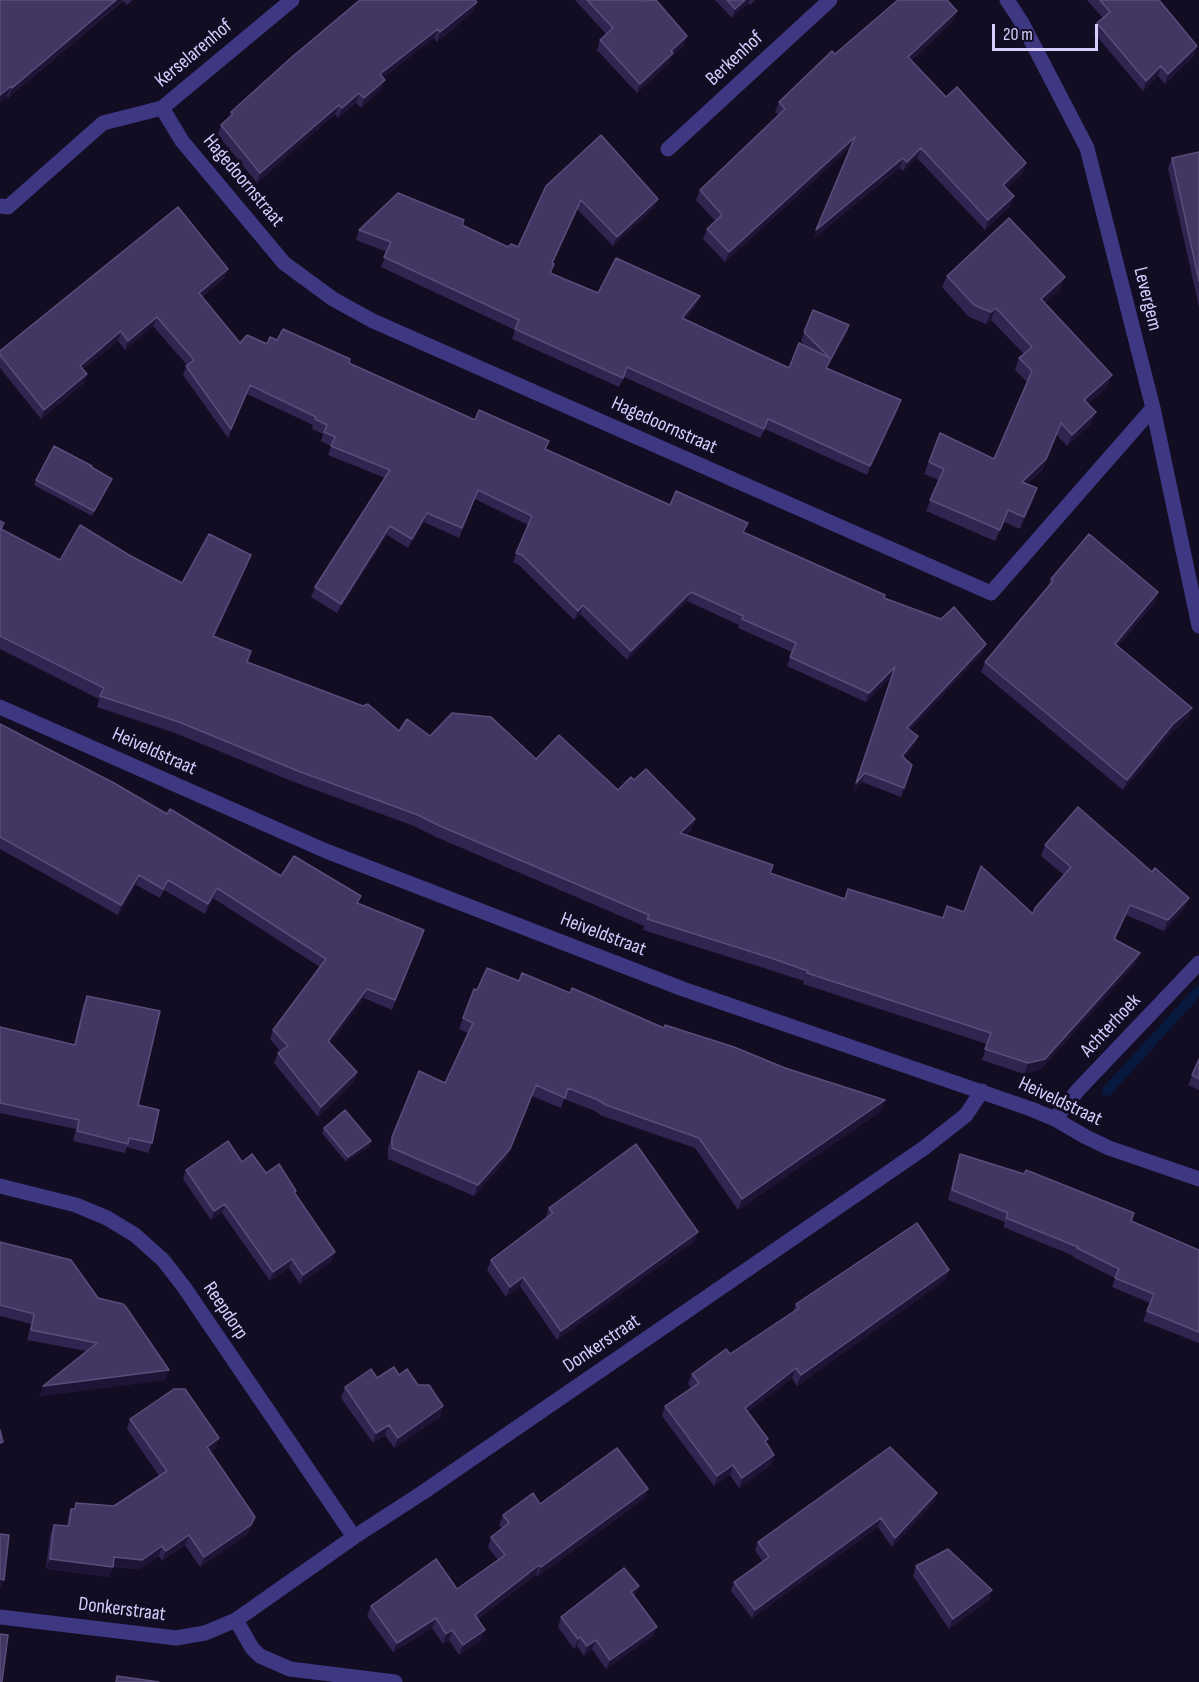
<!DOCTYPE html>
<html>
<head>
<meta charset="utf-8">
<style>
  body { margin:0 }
  #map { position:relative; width:1199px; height:1682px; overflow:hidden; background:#120d22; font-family:"Sofia Sans Condensed",sans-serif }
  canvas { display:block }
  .scale { position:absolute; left:992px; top:24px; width:106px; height:27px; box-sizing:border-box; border:3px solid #d6cdff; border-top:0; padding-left:8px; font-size:18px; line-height:21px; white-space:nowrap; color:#d6cdff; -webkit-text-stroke:4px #120d22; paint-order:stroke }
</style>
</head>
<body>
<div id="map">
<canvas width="1199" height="1682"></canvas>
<div class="scale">20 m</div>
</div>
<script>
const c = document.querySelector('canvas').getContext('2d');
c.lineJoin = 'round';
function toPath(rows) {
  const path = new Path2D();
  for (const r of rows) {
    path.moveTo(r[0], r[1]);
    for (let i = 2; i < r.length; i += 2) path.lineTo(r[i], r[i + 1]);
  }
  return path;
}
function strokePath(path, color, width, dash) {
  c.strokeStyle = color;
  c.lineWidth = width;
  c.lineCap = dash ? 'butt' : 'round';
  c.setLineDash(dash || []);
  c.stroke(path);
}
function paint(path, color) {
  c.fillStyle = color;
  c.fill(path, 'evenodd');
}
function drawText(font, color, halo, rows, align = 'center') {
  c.font = font + ' "Sofia Sans Condensed",sans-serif';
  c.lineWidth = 6;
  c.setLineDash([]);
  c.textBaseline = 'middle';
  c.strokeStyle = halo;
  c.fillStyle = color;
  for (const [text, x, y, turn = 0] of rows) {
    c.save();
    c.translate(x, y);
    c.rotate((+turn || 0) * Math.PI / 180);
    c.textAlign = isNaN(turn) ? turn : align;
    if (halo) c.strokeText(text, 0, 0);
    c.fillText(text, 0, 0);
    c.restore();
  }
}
const stream = toPath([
  [1107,1091,1199,990]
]);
const street = toPath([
  [1007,0,1022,23,1087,148,1153,408,1199,626],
  [162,108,182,141,284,263,333,299,373,321,991,593,1153,408],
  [668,149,830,0],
  [0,206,8,207,103,123,162,108,292,0],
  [0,707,326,851,683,989,1031,1109,1055,1119,1086,1137,1109,1148,1199,1179],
  [1055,1119,1078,1090,1199,963],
  [0,1186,76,1205,107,1218,135,1235,163,1260,184,1287,354,1537],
  [0,1617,176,1638,205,1633,236,1620,354,1537,422,1493,924,1148,966,1115,982,1091],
  [236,1620,252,1648,260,1656,290,1669,395,1682]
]);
const wall = toPath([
  [0,0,133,0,127,5,123,1,8,98,7,96,0,102],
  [575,0,641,0,687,36,684,45,671,57,669,63,637,93,597,50,600,40,606,34],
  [715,0,755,0,750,5,748,3,732,18],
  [1087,0,1159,0,1194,56,1165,84,1158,76,1143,91,1094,33,1097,23,1103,18],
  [477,2,473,12,437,42,434,38,383,78,381,90,361,108,356,103,338,118,335,114,257,183,218,135,221,125,229,118,231,112],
  [953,21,911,61,946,97,1023,173,1006,188,1014,196,1010,206,985,230,917,158,903,171,900,168,813,239,851,147,725,262,703,239,707,229,715,221,696,200,700,190,779,115,775,112,779,102,835,54],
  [1199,152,1199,307,1168,168,1172,158],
  [546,186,658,199,654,208,613,246,577,209,553,263,554,264,550,273,598,293,700,296,696,306,685,319,789,368,806,347,801,341,813,310,849,325,846,335,827,368,901,400,898,410,867,475,765,429,760,438,624,377,619,387,512,339,515,330,381,267,387,252,356,240,359,230,462,226,508,247,518,247],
  [228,269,224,278,202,297,240,343,267,344,277,340,349,363,475,420,549,441,546,449,670,505,744,533,884,598,982,653,910,730,918,736,915,745,904,758,912,765,901,797,862,782,853,792,892,676,866,702,787,666,792,652,738,628,739,625,687,601,627,660,580,614,574,620,519,565,513,562,528,525,475,499,459,538,424,522,408,548,387,535,337,613,311,597,315,587,385,478,328,455,331,446,321,441,323,434,312,429,313,425,247,394,228,438,183,375,187,365,153,326,125,350,118,341,83,369,84,383,41,419,0,368,0,351],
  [947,276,1061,288,1045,303,1107,387,1088,404,1091,424,1067,446,1057,435,1042,471,1027,484,1033,500,1020,529,1004,522,995,541,926,511,939,480,924,474,940,433,994,459,1027,382,1015,370,1019,358,1024,354,991,320,986,324,969,317,942,287],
  [91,467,110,484,92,516,34,485,36,480],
  [0,521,4,523,2,530,60,560,129,555,182,583,251,555,247,566,214,637,247,662,399,731,430,736,536,759,618,790,634,780,695,819,691,830,686,835,770,873,845,899,943,918,964,912,1033,914,1064,875,1041,856,1045,845,1185,908,1164,931,1126,915,1115,940,1136,963,1041,1069,1024,1074,982,1060,987,1044,803,984,804,981,764,968,643,930,644,926,436,837,414,826,294,782,175,733,97,707,99,699,0,649],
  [1051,579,1158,592,1155,602,1118,646,1188,718,1170,734,1123,790,981,672,985,662,1048,586],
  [0,724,281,876,359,903,424,930,392,1010,364,998,330,1043,357,1072,354,1082,318,1117,274,1063,278,1053,280,1051,270,1039,273,1030,320,967,213,898,205,914,164,890,160,898,136,885,118,915,0,849],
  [519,981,570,993,664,1028,785,1068,885,1100,881,1111,738,1210,695,1148,602,1116,595,1111,564,1099,561,1108,532,1096,506,1160,474,1196,388,1159,388,1147,392,1137,445,1083,468,1033,459,1029,474,989,477,990],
  [87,996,138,1105,152,1143,148,1153,127,1147,125,1153,73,1141,76,1129,0,1113,0,1027,74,1045,83,1005],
  [1199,1059,1199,1090,1188,1085],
  [324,1128,370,1146,346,1162,322,1133],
  [960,1154,1131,1221,1199,1250,1199,1343,1143,1321,1150,1303,1112,1287,1115,1278,1073,1257,1074,1256,1003,1227,1005,1222,948,1200,957,1163],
  [186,1170,266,1173,295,1194,332,1261,300,1284,289,1268,270,1281,222,1213,211,1220,183,1179],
  [549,1208,695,1241,557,1340,520,1286,506,1297,487,1270,491,1260,546,1218,546,1217],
  [0,1242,98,1298,169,1370,165,1380,39,1396,86,1351,27,1340,31,1324,0,1316],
  [949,1270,945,1280,797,1386,792,1378,748,1412,766,1444,774,1455,771,1465,739,1488,730,1475,714,1486,662,1416,665,1406,691,1388,688,1384,692,1374,730,1354,793,1312,796,1304],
  [399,1375,418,1385,443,1406,440,1417,394,1448,385,1435,373,1443,341,1398,345,1387,377,1378],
  [130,1419,216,1448,210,1452,251,1527,247,1535,200,1567,185,1545,162,1561,159,1556,139,1569,113,1567,109,1577,46,1569,50,1535,54,1525,67,1526,68,1518,71,1509,74,1509,76,1503,114,1506,159,1476,127,1429],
  [648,1489,644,1499,537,1577,536,1575,478,1619,481,1640,459,1655,449,1640,443,1644,432,1628,393,1652,367,1616,371,1606,457,1589,498,1560,488,1547,491,1537,502,1528,499,1525,503,1515,540,1504],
  [934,1502,892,1547,878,1527,752,1618,731,1591,734,1582,763,1562,755,1550,758,1542],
  [916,1566,992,1590,989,1600,949,1629,913,1576],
  [635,1595,634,1596,653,1636,606,1669,592,1649,584,1656,577,1646,574,1649,558,1627,561,1617]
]);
const shadedWall = toPath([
  [116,0,123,0,8,98,12,88],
  [745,0,750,0,748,3,732,18,735,9],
  [477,2,473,12,437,42,440,32],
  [957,11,953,21,904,67,908,57],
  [438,29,434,38,376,84,380,74],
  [687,36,684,45,671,57,669,63,637,93,640,84,671,51],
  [1197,46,1194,56,1165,84,1168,74],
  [1161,66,1158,76,1143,91,1146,81],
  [385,80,381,90,361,108,364,98],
  [11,86,7,96,0,102,0,95],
  [359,93,356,103,338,118,342,108],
  [339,105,335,114,257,183,260,173],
  [855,137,852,146,725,262,729,252],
  [921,148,917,158,903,171,907,162],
  [903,158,900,168,813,239,816,230],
  [1026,163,1023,173,999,195,1003,185],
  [1014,196,1010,206,985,230,988,220],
  [658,199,654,208,613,246,617,237],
  [228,269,224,278,195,302,199,293],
  [1065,277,1061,288,1037,311,1041,299],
  [700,296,696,306,678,327,682,318],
  [996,308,991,320,986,324,991,312],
  [157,317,153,326,125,350,128,341],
  [849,325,846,335,822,377,826,368],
  [121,331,118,341,76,375,80,366],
  [87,374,84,383,41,419,44,410],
  [1112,375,1107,387,1080,412,1084,400],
  [901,400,898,410,867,475,870,466],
  [1096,412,1091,424,1067,446,1072,435],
  [1061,423,1042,471,1017,493,1022,482],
  [112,479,110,484,92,516,94,511],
  [1037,488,1033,500,1020,529,1024,517],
  [427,513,424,522,408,548,412,539],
  [390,526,387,535,337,613,341,604],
  [251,555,247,566,209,647,213,636],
  [691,592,687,601,627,660,631,651],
  [1158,592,1155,602,1111,654,1115,644],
  [583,605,580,614,574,620,578,611],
  [986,644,982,653,904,737,907,728],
  [895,667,892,676,866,702,869,693],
  [1192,708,1188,718,1170,734,1123,790,1127,780,1173,724],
  [918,736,915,745,898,765,902,756],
  [865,773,862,782,853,792,856,783],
  [695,819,691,830,676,843,680,833],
  [139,875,136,885,118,915,121,905],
  [217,888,213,898,205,914,208,904],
  [1189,898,1185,908,1164,931,1168,920],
  [1130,905,1126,915,1110,950,1114,939],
  [1140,953,1136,963,1041,1069,1024,1074,1028,1063],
  [367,989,364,998,325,1050,328,1041],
  [357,1072,354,1082,318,1117,321,1107],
  [536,1085,506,1160,474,1196,478,1185],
  [885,1100,881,1111,738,1210,742,1199],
  [371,1141,370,1146,346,1162,348,1157],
  [225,1204,222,1213,211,1220,214,1211],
  [698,1232,695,1241,557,1340,561,1331],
  [335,1252,332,1261,300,1284,303,1275],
  [292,1259,289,1268,270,1281,273,1272],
  [949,1270,945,1280,797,1386,801,1375],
  [523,1277,520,1286,506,1297,510,1287],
  [796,1368,792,1378,741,1418,745,1408],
  [169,1370,165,1380,39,1396,43,1386],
  [443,1406,440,1417,394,1448,398,1438],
  [389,1425,385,1435,373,1443,376,1433],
  [219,1438,216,1448,203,1456,207,1447],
  [774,1455,771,1465,739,1488,742,1478],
  [733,1465,730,1475,714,1486,717,1476],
  [648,1489,644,1499,537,1577,541,1567],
  [937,1493,934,1502,892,1547,895,1538],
  [255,1517,247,1535,200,1567,204,1557],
  [881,1518,878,1527,752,1618,755,1610],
  [189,1535,185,1545,162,1561,166,1551],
  [162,1546,159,1556,139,1569,110,1566,114,1557],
  [50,1559,113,1567,109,1577,46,1569],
  [539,1565,536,1575,471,1625,475,1615],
  [0,1579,4,1580,0,1590],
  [639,1586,635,1595,628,1602,631,1592],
  [992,1590,989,1600,949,1629,953,1619],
  [436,1618,432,1628,393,1652,397,1643],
  [657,1627,653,1636,606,1669,610,1660],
  [452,1630,449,1640,443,1644,446,1634],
  [485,1630,481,1640,459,1655,463,1645],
  [580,1637,577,1646,574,1649,578,1639],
  [596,1640,592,1649,584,1656,587,1646]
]);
const building = toPath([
  [0,0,116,0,12,88,11,86,0,95,0,0],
  [360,0,475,0,477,2,440,32,438,29,380,74,385,80,364,98,359,93,342,108,339,105,260,173,221,125,233,114,231,112,292,57,360,0],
  [587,0,641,0,642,1,656,0,687,36,671,51,673,53,640,84,600,40,613,28,587,0],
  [727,0,745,0,735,9,727,0],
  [898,0,947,0,957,11,908,57,946,97,957,87,1026,163,1003,185,1014,196,988,220,921,148,907,162,903,158,816,230,855,137,729,252,707,229,722,215,700,190,785,109,779,102,832,51,835,54,898,0],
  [1100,0,1159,0,1197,46,1168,74,1161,66,1146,81,1097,23,1110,12,1100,0],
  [601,135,658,199,617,237,581,200,552,263,554,264,550,273,598,293,616,258,700,296,682,318,789,368,799,343,830,358,804,332,813,310,849,325,826,368,901,400,870,466,768,419,764,429,627,367,623,378,515,329,519,320,384,257,391,242,359,230,398,193,464,220,462,225,508,247,511,244,518,247,546,186,601,135],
  [1199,152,1199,281,1172,158,1199,152],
  [178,207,228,269,199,293,240,343,247,335,267,344,270,337,277,340,283,329,350,359,349,363,475,420,479,410,549,441,545,449,670,505,676,491,748,523,743,532,885,595,884,598,941,619,954,607,986,644,907,728,918,736,902,756,912,765,904,788,865,773,856,783,895,667,869,693,790,657,796,643,742,619,743,616,691,592,631,651,583,605,578,611,522,555,516,553,532,516,478,490,462,528,427,513,412,539,390,526,341,604,315,587,390,470,331,446,335,437,324,432,327,425,315,419,316,417,250,385,231,429,186,366,194,360,157,317,128,341,121,331,80,366,87,374,44,410,0,355,0,351,178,207],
  [1009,218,1065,277,1041,299,1112,375,1084,400,1096,412,1072,435,1061,423,1046,459,1022,482,1037,488,1024,517,1008,510,1000,530,930,500,944,469,929,462,940,433,994,459,1032,371,1019,358,1032,347,996,308,991,312,974,305,947,276,1009,218],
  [54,446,92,466,91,467,112,479,94,511,36,480,54,446],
  [0,521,4,523,1,529,60,560,80,525,129,555,182,583,209,534,251,555,213,636,251,651,247,662,363,706,368,704,399,731,407,719,430,736,452,713,491,717,536,759,559,735,618,790,631,777,634,780,646,769,695,819,680,833,773,865,770,873,845,899,848,889,943,918,947,906,964,912,981,866,1033,914,1035,908,1071,867,1045,845,1078,807,1152,872,1155,868,1189,898,1168,920,1130,905,1114,939,1140,953,1045,1059,1028,1063,985,1049,991,1033,807,973,808,971,768,957,647,919,649,915,440,826,418,815,298,771,179,722,100,696,104,688,0,636,0,521],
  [1089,534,1158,592,1115,644,1192,708,1173,724,1127,780,985,662,1053,581,1051,579,1089,534],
  [0,724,46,748,114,783,167,814,170,809,281,876,294,856,361,896,357,903,424,930,395,1000,367,989,328,1041,357,1072,321,1107,278,1053,288,1046,273,1030,326,959,217,888,208,904,168,880,163,889,139,875,121,905,0,837,0,724],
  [487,968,519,981,522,973,570,993,572,988,664,1028,665,1025,734,1047,785,1068,885,1100,742,1199,699,1138,606,1105,598,1100,568,1088,565,1098,536,1085,510,1149,478,1185,392,1148,392,1137,419,1071,445,1083,473,1023,463,1018,474,989,477,990,487,968],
  [87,996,160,1011,138,1105,159,1110,152,1143,129,1138,128,1144,77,1131,79,1120,0,1103,0,1027,75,1045,87,996],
  [1199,1059,1199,1079,1192,1075,1199,1059],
  [345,1110,371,1141,348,1157,324,1128,345,1110],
  [228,1141,242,1162,252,1154,266,1173,279,1164,296,1191,294,1192,335,1252,303,1275,292,1259,273,1272,225,1204,214,1211,186,1170,228,1141],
  [636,1144,698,1232,561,1331,523,1277,510,1287,491,1260,553,1213,549,1208,636,1144],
  [960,1154,1024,1174,1026,1170,1134,1213,1131,1221,1199,1250,1199,1332,1147,1311,1154,1294,1115,1278,1119,1269,1077,1248,1078,1247,1006,1218,1008,1213,952,1190,960,1154],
  [917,1223,949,1270,801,1375,796,1368,745,1408,768,1439,765,1441,774,1455,742,1478,733,1465,717,1476,665,1406,699,1383,692,1374,726,1349,730,1354,799,1308,796,1304,917,1223],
  [0,1242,71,1260,98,1298,123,1304,126,1307,169,1370,43,1386,97,1343,31,1330,34,1314,0,1305,0,1242],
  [394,1367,399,1375,407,1369,418,1385,429,1385,443,1406,398,1438,389,1425,376,1433,345,1387,371,1369,377,1378,394,1367],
  [174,1389,185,1389,219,1438,207,1447,255,1517,251,1525,204,1557,189,1535,166,1551,162,1546,142,1560,114,1557,113,1567,50,1559,54,1525,69,1526,71,1509,75,1509,76,1503,114,1506,167,1471,130,1419,174,1389],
  [0,1430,3,1442,0,1443,0,1430],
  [890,1447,937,1493,895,1538,881,1518,755,1610,734,1582,769,1557,758,1542,890,1447],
  [617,1448,648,1489,541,1567,539,1565,475,1615,485,1630,463,1645,452,1630,446,1634,436,1618,397,1643,371,1606,436,1559,457,1589,505,1555,491,1537,509,1523,503,1515,533,1493,540,1504,617,1448],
  [0,1534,9,1535,4,1580,0,1579,0,1534],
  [948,1549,992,1590,953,1619,916,1566,948,1549],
  [624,1568,639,1586,631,1592,657,1627,610,1660,596,1640,587,1646,580,1637,578,1639,561,1617,624,1568],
  [0,1634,8,1635,2,1682,0,1682,0,1634],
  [117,1676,159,1682,116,1682,117,1676]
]);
const streetNames = [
  ["Kerselarenhof",194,54,-40],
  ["Berkenhof",735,59,-43],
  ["Hagedoornstraat",243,181,50],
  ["Levergem",1147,299,76],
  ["Hagedoornstraat",664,426,24],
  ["Heiveldstraat",154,752,24],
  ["Heiveldstraat",603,935,21],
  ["Achterhoek",1111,1026,-47],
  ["Heiveldstraat",1060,1102,25],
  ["Reepdorp",225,1311,56],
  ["Donkerstraat",602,1344,-34],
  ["Donkerstraat",122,1610,7]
];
strokePath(stream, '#08193f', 10);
strokePath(street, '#3e3782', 15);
paint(wall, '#302550');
paint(shadedWall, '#1d1436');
paint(building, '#423763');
strokePath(building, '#594e7b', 1.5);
drawText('20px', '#d6cdff', '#120d22', streetNames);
</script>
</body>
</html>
